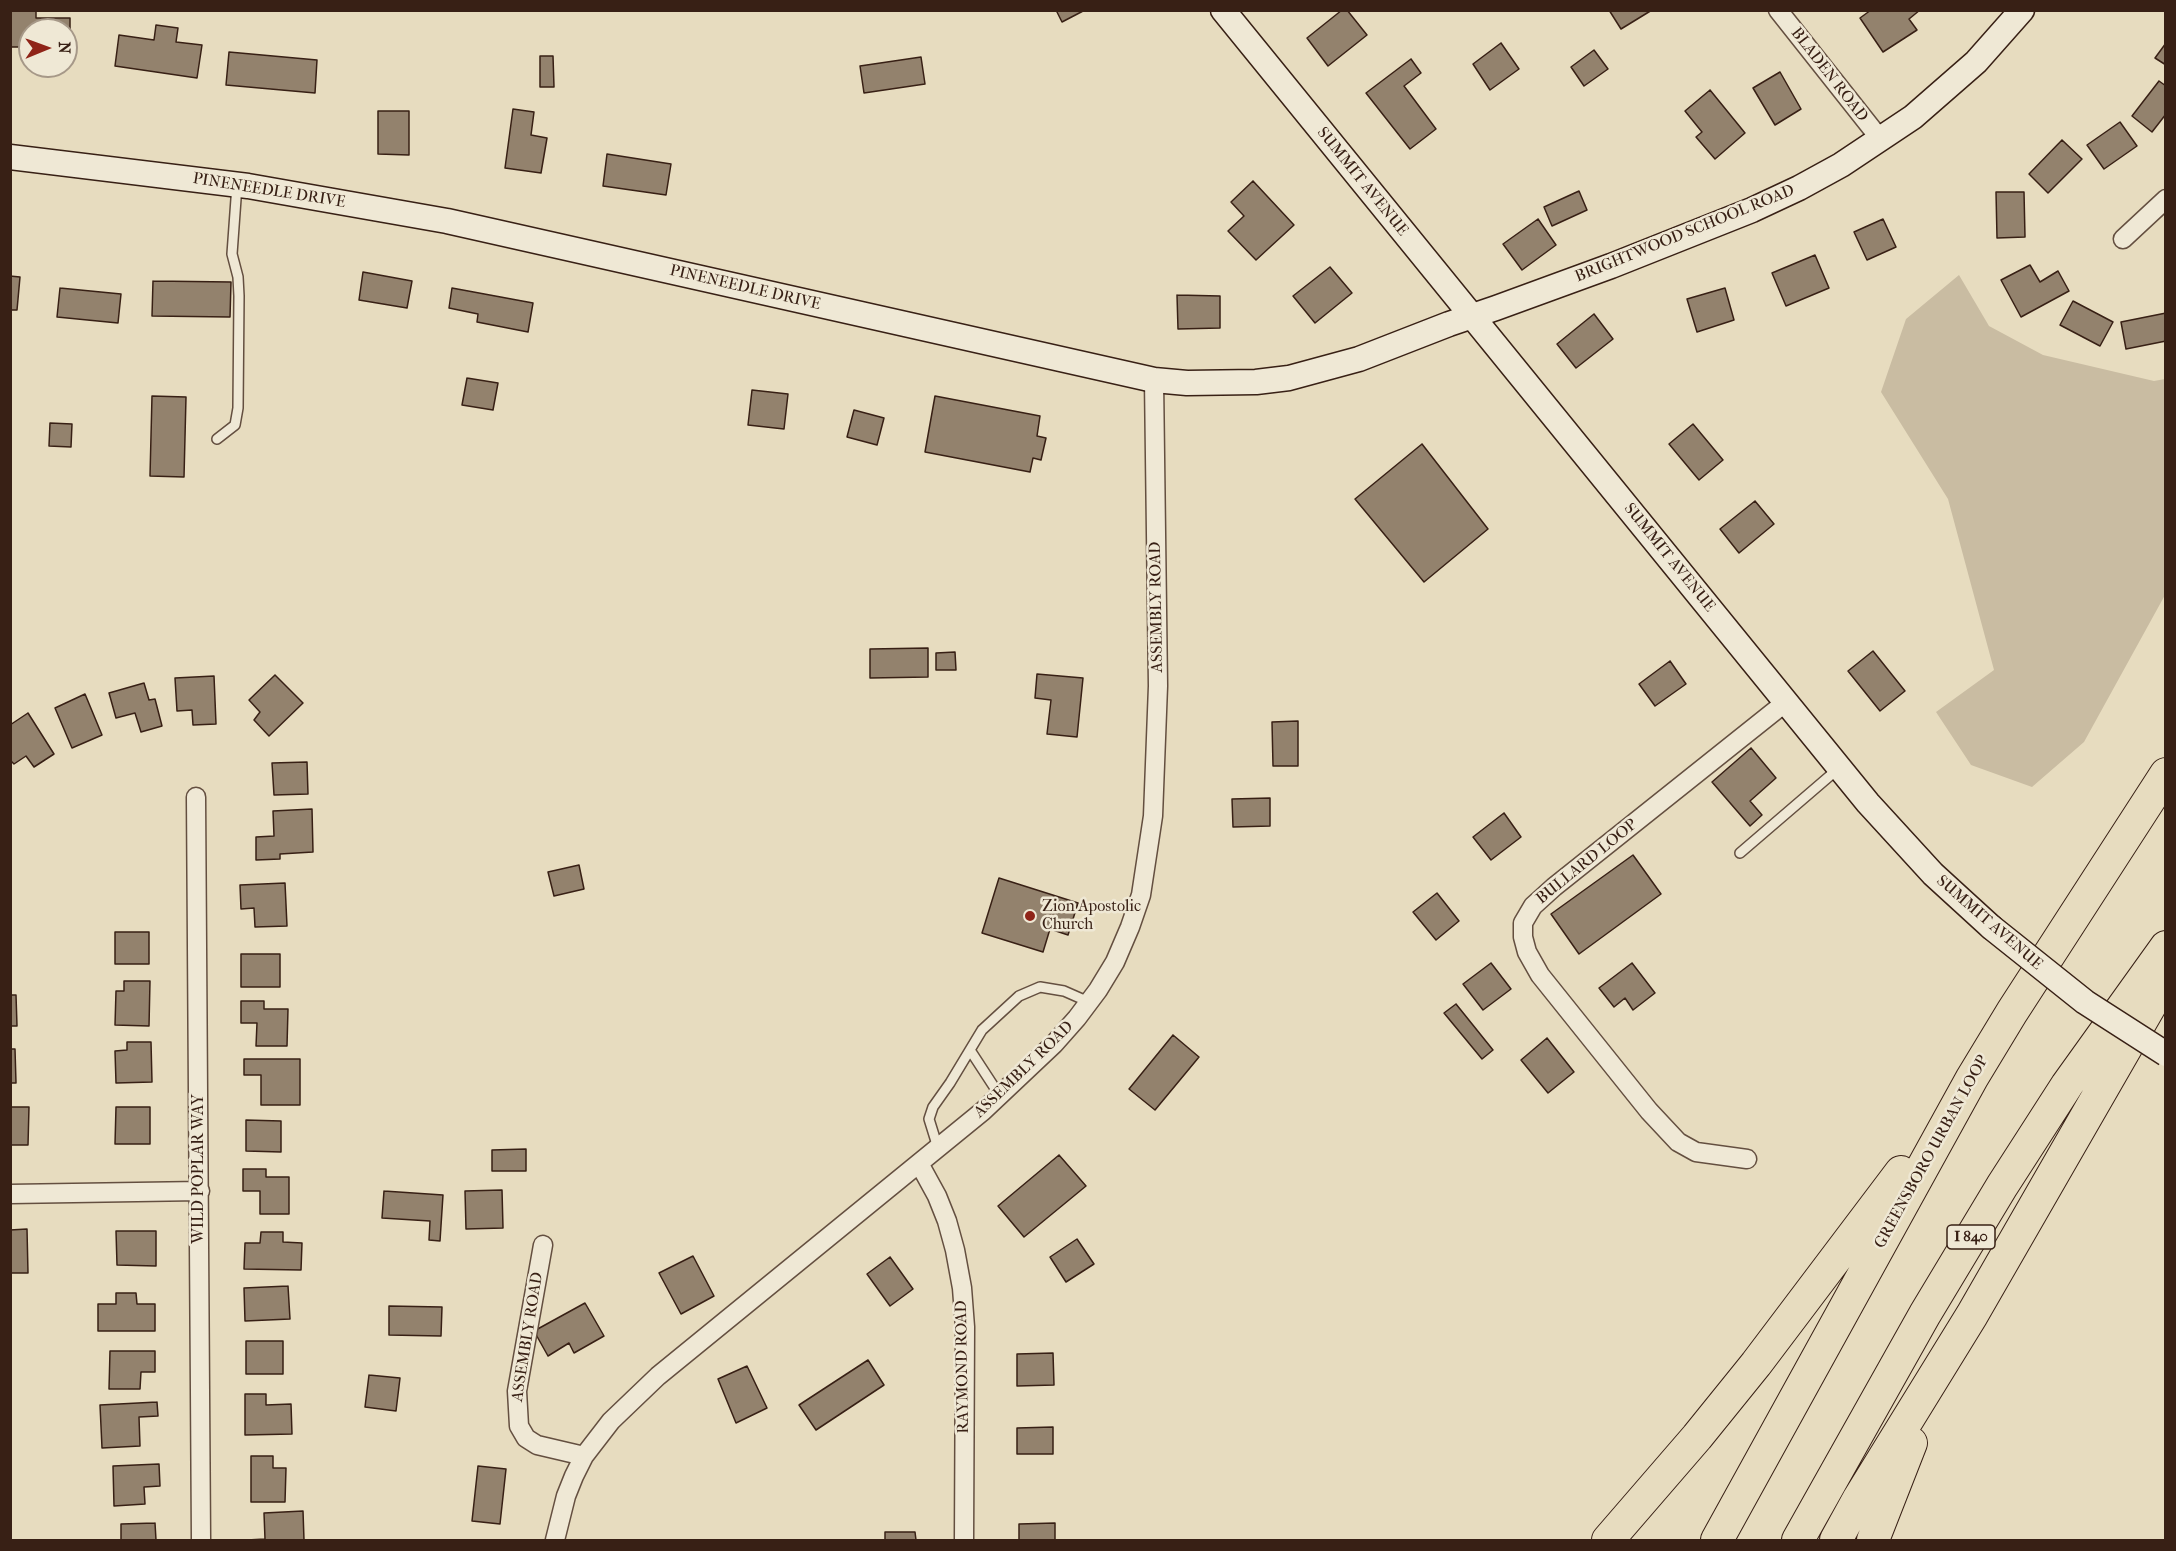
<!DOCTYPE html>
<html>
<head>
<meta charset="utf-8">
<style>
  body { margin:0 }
  #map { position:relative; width:2176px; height:1551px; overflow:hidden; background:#e7dcbf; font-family:"IM FELL French Canon",serif }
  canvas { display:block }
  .frame { position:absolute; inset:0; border:12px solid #382015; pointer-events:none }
  .north { position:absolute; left:18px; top:18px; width:60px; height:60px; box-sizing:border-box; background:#efe8d5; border:2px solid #a69888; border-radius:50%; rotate:89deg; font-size:16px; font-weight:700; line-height:24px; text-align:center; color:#382015 }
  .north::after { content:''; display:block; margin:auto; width:21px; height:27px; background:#8f2418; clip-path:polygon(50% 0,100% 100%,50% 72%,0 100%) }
</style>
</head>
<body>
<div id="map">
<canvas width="2176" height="1551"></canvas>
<div class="frame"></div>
<div class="north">N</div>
</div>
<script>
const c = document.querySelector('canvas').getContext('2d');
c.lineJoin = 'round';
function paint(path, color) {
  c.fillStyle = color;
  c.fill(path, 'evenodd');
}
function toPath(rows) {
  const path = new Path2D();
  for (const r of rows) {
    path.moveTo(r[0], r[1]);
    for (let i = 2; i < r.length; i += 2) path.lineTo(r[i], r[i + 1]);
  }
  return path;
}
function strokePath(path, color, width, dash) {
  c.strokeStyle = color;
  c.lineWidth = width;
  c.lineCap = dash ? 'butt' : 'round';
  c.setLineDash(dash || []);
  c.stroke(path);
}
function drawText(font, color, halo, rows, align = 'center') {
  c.font = font + ' "IM FELL French Canon",serif';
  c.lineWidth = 5;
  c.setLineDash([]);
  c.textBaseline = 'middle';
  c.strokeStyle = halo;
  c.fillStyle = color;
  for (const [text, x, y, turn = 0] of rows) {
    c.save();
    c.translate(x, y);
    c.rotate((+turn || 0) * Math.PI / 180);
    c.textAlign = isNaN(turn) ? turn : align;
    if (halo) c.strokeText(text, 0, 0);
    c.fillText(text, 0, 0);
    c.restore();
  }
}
const green = toPath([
  [1959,275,1989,326,2043,355,2154,381,2165,379,2165,595,2084,742,2032,787,1971,765,1936,712,1994,670,1948,499,1881,392,1906,319]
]);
const building = toPath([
  [10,10,36,10,36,18,70,18,70,47,66,47,66,30,30,30,30,47,10,47,10,10],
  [1056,10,1085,10,1062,22,1056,10],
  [1342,10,1347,10,1367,35,1328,66,1307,38,1342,10],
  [1609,10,1652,10,1621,29,1609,10],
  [1871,10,1920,10,1909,19,1917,30,1883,52,1860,18,1871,10],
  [156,25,178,28,176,42,202,45,197,78,115,66,119,35,154,40,156,25],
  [1501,43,1519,69,1490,90,1473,64,1501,43],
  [2166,43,2166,65,2155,58,2166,43],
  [1594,50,1608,69,1584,86,1571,67,1594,50],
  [229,52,317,60,315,93,226,85,229,52],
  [540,56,553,56,554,87,540,87,540,56],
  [921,57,925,84,864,93,860,66,921,57],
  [1411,59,1421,73,1404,86,1436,129,1410,149,1366,93,1411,59],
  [1780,72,1801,109,1775,125,1753,88,1780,72],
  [2159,81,2166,86,2166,114,2152,132,2132,116,2159,81],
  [1710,90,1745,133,1715,159,1696,137,1702,132,1685,111,1710,90],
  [513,109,534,112,531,135,547,138,541,173,505,168,513,109],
  [378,111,409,111,409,155,378,154,378,111],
  [2120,122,2137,146,2104,169,2087,145,2120,122],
  [2062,140,2082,159,2048,193,2029,174,2062,140],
  [607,154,671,164,666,195,603,186,607,154],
  [1253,181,1294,225,1256,260,1228,231,1244,216,1231,202,1253,181],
  [1579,191,1587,210,1552,226,1544,207,1579,191],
  [1996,192,2024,192,2025,237,1997,238,1996,192],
  [1538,219,1556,245,1522,270,1503,244,1538,219],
  [1883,219,1896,247,1867,260,1854,232,1883,219],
  [1815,255,1829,288,1786,306,1772,273,1815,255],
  [2030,265,2040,282,2058,271,2069,291,2021,317,2001,280,2030,265],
  [1330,267,1352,293,1315,323,1293,296,1330,267],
  [363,272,412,281,407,308,359,300,363,272],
  [10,276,20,277,17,310,10,310,10,276],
  [153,281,231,282,230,317,152,316,153,281],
  [60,288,121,294,118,323,57,317,60,288],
  [452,288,533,303,528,332,477,322,478,314,449,308,452,288],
  [1725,288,1734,320,1697,332,1687,299,1725,288],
  [1177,295,1220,296,1220,328,1178,329,1177,295],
  [2073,301,2113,322,2100,346,2060,325,2073,301],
  [2166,313,2166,341,2126,349,2121,322,2166,313],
  [1594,314,1613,339,1576,368,1557,344,1594,314],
  [467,378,498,383,493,410,462,405,467,378],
  [752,390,788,394,784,429,748,425,752,390],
  [152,396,186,397,184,477,150,476,152,396],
  [935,396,1040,416,1037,436,1046,438,1041,460,1033,458,1030,472,925,452,935,396],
  [854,410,884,418,877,445,847,437,854,410],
  [50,423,72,424,71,447,49,446,50,423],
  [1693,424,1723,460,1699,480,1669,444,1693,424],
  [1422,444,1488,529,1424,582,1355,499,1422,444],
  [1755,501,1774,524,1739,553,1720,529,1755,501],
  [928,648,928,677,870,678,870,649,928,648],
  [1873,651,1905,691,1880,711,1848,671,1873,651],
  [955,652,956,670,936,670,936,653,955,652],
  [1670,661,1686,684,1655,706,1639,684,1670,661],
  [1037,674,1083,678,1077,737,1047,734,1051,700,1035,698,1037,674],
  [275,675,303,703,269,736,254,720,260,712,249,700,275,675],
  [214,676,216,724,193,725,192,710,177,711,175,678,214,676],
  [144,683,149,700,155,699,162,726,141,732,135,713,116,718,109,693,144,683],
  [85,694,102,735,72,748,55,708,85,694],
  [28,713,54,754,34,767,26,756,14,764,10,760,10,725,28,713],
  [1298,721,1298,766,1273,766,1272,722,1298,721],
  [1751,748,1776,778,1750,801,1762,815,1750,826,1712,782,1751,748],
  [307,762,308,794,274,795,272,763,307,762],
  [1270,798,1270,826,1233,827,1232,799,1270,798],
  [312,809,313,852,280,854,280,859,256,860,256,837,274,836,273,811,312,809],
  [1504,813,1521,837,1491,860,1473,837,1504,813],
  [1633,855,1661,894,1579,954,1551,914,1633,855],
  [579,865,584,889,554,896,548,872,579,865],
  [999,878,1078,903,1068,935,1050,929,1043,952,982,933,999,878],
  [285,883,287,926,255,927,254,908,241,909,240,885,285,883],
  [1437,893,1459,921,1436,940,1413,912,1437,893],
  [115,932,149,932,149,964,115,964,115,932],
  [241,954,280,954,280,987,241,987,241,954],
  [1491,963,1511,989,1483,1010,1463,984,1491,963],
  [1632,963,1655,993,1633,1010,1625,998,1614,1007,1599,988,1632,963],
  [124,981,150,981,149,1026,115,1025,116,991,124,991,124,981],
  [10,995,16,995,17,1026,10,1026,10,995],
  [241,1001,264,1001,264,1009,288,1009,287,1046,256,1046,257,1023,241,1023,241,1001],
  [1456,1004,1493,1050,1482,1059,1444,1013,1456,1004],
  [1173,1035,1199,1057,1155,1110,1129,1089,1173,1035],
  [1547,1038,1574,1072,1548,1093,1521,1060,1547,1038],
  [127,1042,151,1042,152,1082,116,1083,115,1051,127,1050,127,1042],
  [10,1049,15,1049,16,1083,10,1083,10,1049],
  [244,1059,300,1059,300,1105,261,1105,261,1075,244,1075,244,1059],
  [10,1107,29,1107,28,1145,10,1145,10,1107],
  [116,1107,150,1107,150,1144,115,1144,116,1107],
  [246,1120,281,1121,281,1152,246,1151,246,1120],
  [526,1149,526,1171,492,1171,492,1150,526,1149],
  [1059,1155,1086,1186,1024,1237,998,1206,1059,1155],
  [243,1169,266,1169,266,1177,289,1177,289,1214,260,1214,260,1191,243,1191,243,1169],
  [502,1190,503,1228,466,1229,465,1191,502,1190],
  [384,1191,443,1195,440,1241,429,1240,430,1221,382,1218,384,1191],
  [27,1229,28,1273,10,1273,10,1230,27,1229],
  [116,1231,156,1231,156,1266,117,1265,116,1231],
  [261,1232,283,1232,283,1242,302,1243,301,1270,244,1269,245,1243,260,1243,261,1232],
  [1077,1239,1094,1264,1066,1282,1050,1257,1077,1239],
  [693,1256,714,1296,681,1314,659,1273,693,1256],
  [890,1257,913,1289,890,1306,867,1274,890,1257],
  [288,1286,290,1319,245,1321,244,1288,288,1286],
  [116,1293,136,1293,137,1304,155,1304,155,1331,98,1331,98,1304,116,1304,116,1293],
  [585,1303,604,1336,574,1353,569,1343,548,1356,534,1331,585,1303],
  [389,1306,442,1307,441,1336,389,1335,389,1306],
  [246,1341,283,1341,283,1374,246,1374,246,1341],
  [110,1351,155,1351,155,1372,141,1372,140,1389,109,1389,110,1351],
  [1053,1353,1054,1385,1017,1386,1017,1354,1053,1353],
  [868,1360,884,1385,816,1430,799,1405,868,1360],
  [747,1366,767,1408,736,1423,718,1379,747,1366],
  [369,1375,400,1378,396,1411,365,1407,369,1375],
  [245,1394,266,1394,266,1405,291,1404,292,1434,245,1435,245,1394],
  [157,1402,158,1416,139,1417,140,1446,102,1448,100,1405,157,1402],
  [1053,1427,1053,1454,1017,1454,1017,1428,1053,1427],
  [251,1456,273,1456,273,1468,286,1468,285,1502,251,1502,251,1456],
  [159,1464,160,1486,144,1487,145,1504,114,1506,113,1466,159,1464],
  [478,1466,506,1469,500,1524,472,1521,478,1466],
  [303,1511,304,1540,247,1540,265,1539,264,1513,303,1511],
  [155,1523,156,1540,121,1540,121,1524,155,1523],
  [1055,1523,1055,1540,1019,1540,1019,1524,1055,1523],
  [885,1532,915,1532,916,1540,885,1540,885,1532]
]);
const lane = toPath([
  [217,439,235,425,238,408,239,296,238,277,232,254,237,185],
  [1740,853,1839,768],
  [970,1050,1000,1096],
  [938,1148,929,1119,933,1107,950,1083,982,1030,1019,996,1040,987,1064,991,1089,1002]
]);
const street = toPath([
  [1778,10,1881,140],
  [2123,239,2166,199],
  [196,797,201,1540],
  [1747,1159,1696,1152,1678,1142,1649,1111,1540,975,1527,952,1523,937,1523,923,1533,906,1554,887,1786,702],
  [920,1165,937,1196,947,1221,955,1250,962,1288,965,1327,964,1540],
  [10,1194,200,1191],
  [543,1245,517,1391,519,1426,526,1438,537,1445,584,1456],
  [555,1540,566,1496,574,1476,584,1456,611,1421,658,1376,983,1111,1054,1044,1077,1018,1098,990,1115,962,1130,927,1141,895,1153,816,1158,686,1154,380]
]);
const secondary = toPath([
  [1223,10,1868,803,1933,874,1991,927],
  [10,157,248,186,447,221,1154,380,1187,383,1256,382,1289,378,1359,359,1449,324,1496,308,1611,266,1752,210,1799,188,1841,165,1913,117,1976,62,2022,10]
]);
const highway = toPath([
  [1608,1540,1697,1437,1756,1364,1901,1172],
  [1717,1540,1972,1078,2012,1012,2166,774],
  [1798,1540,1925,1314,2002,1186,2067,1085,2166,947],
  [1836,1540,1858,1500,1972,1315,2166,978],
  [1873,1540,1911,1443]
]);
const secondaryBridge = toPath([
  [1991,927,2085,1002,2166,1054]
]);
const markers = [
  [1030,916,6,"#8f2418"]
];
const shields = [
  [1971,1237,48]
];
const shieldNames = [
  ["I 840",1971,1237]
];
const streetNames = [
  ["BLADEN ROAD",1829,75,52],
  ["SUMMIT AVENUE",1362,182,51],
  ["PINENEEDLE DRIVE",269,191,9],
  ["BRIGHTWOOD SCHOOL ROAD",1685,234,-22],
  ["PINENEEDLE DRIVE",745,288,13],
  ["SUMMIT AVENUE",1669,558,51],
  ["ASSEMBLY ROAD",1157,607,-91],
  ["BULLARD LOOP",1587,862,-39],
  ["SUMMIT AVENUE",1989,923,41],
  ["ASSEMBLY ROAD",1024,1070,-44],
  ["GREENSBORO URBAN LOOP",1932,1152,-61],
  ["WILD POPLAR WAY",199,1169,-90],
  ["ASSEMBLY ROAD",528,1337,-81],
  ["RAYMOND ROAD",963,1367,-91]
];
const poiNames = [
  ["Zion Apostolic",1042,907],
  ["Church",1042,925]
];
paint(green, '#c9bca2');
paint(building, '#93826d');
strokePath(building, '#382015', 1.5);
strokePath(lane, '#644f40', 12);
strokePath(street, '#644f40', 21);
strokePath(secondary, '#382015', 27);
strokePath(highway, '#382015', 34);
strokePath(lane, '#efe8d5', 9);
strokePath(street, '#efe8d5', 18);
strokePath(secondary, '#efe8d5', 24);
strokePath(highway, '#e7dcbf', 32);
strokePath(secondaryBridge, '#382015', 27, []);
strokePath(secondaryBridge, '#efe8d5', 24);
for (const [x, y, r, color] of markers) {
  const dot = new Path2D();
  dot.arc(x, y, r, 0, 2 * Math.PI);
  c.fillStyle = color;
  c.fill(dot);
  strokePath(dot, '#efe8d5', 2);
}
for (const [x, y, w] of shields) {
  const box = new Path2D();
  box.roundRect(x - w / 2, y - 12, w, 24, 4.5);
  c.fillStyle = '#efe8d5';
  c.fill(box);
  strokePath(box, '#382015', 1.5);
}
drawText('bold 15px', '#382015', null, shieldNames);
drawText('16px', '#382015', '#efe8d5', streetNames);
drawText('16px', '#382015', '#efe8d5', poiNames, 'left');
</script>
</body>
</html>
